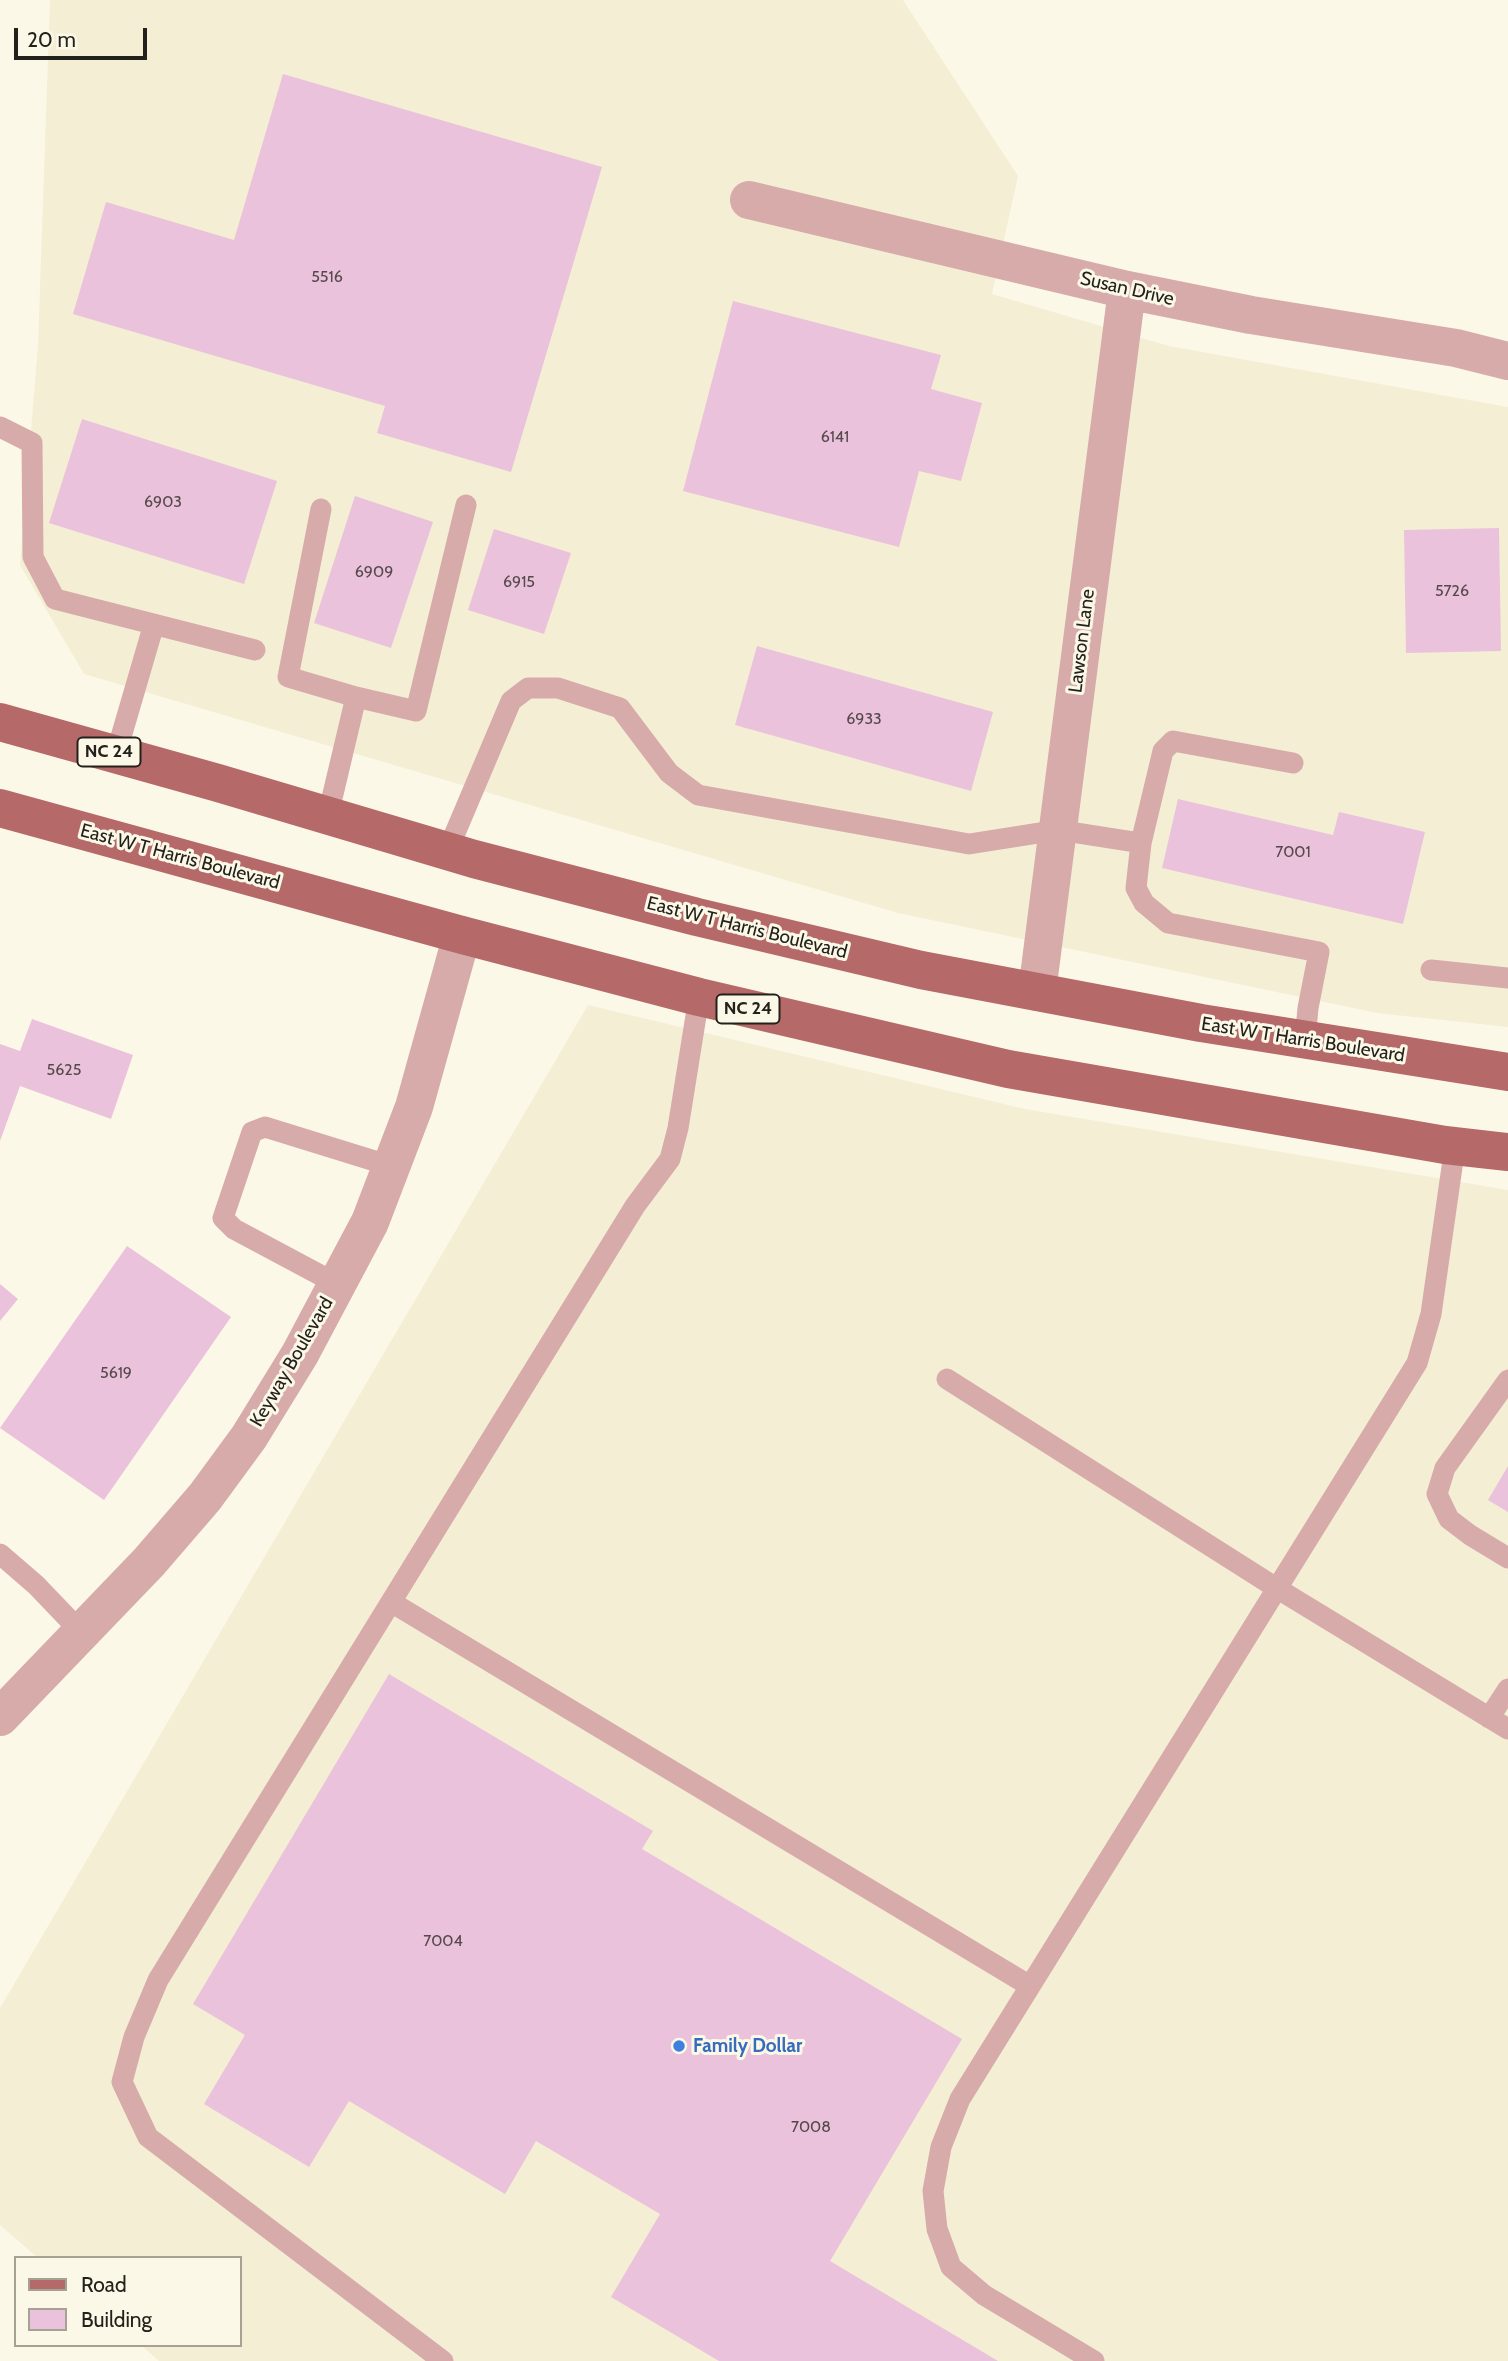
<!DOCTYPE html>
<html>
<head>
<meta charset="utf-8">
<style>
  body { margin:0 }
  #map { position:relative; width:1508px; height:2361px; overflow:hidden; background:#fcf8e7; font-family:Cabin,sans-serif }
  canvas { display:block }
  .legend { position:absolute; left:14px; top:2256px; width:228px; height:91px; box-sizing:border-box; background:#fcf8e7; border:2px solid #a5a295; margin:0; padding:9px 12px; list-style:none; font-size:21px; color:#23211b }
  .legend li { display:flex; align-items:center; gap:14px; height:35px }
  .legend b { width:35px; border:2px solid #a5a295 }
  .scale { position:absolute; left:14px; top:28px; width:133px; height:32px; box-sizing:border-box; border:4px solid #23211b; border-top:0; padding-left:9px; font-size:21px; line-height:24px; white-space:nowrap; color:#23211b; -webkit-text-stroke:5px #fcf8e7; paint-order:stroke }
</style>
</head>
<body>
<div id="map">
<canvas width="1508" height="2361"></canvas>
<ul class="legend">
<li><b style="height:9px;background:#b56969"></b>Road</li>
<li><b style="height:19px;background:#eac2db"></b>Building</li>
</ul>
<div class="scale">20 m</div>
</div>
<script>
const c = document.querySelector('canvas').getContext('2d');
c.lineJoin = 'round';
function paint(path, color) {
  c.fillStyle = color;
  c.fill(path, 'evenodd');
}
function toPath(rows) {
  const path = new Path2D();
  for (const r of rows) {
    path.moveTo(r[0], r[1]);
    for (let i = 2; i < r.length; i += 2) path.lineTo(r[i], r[i + 1]);
  }
  return path;
}
function strokePath(path, color, width, dash) {
  c.strokeStyle = color;
  c.lineWidth = width;
  c.lineCap = dash ? 'butt' : 'round';
  c.setLineDash(dash || []);
  c.stroke(path);
}
function drawText(font, color, halo, rows, align = 'center') {
  c.font = font + ' Cabin,sans-serif';
  c.lineWidth = 6;
  c.setLineDash([]);
  c.textBaseline = 'middle';
  c.strokeStyle = halo;
  c.fillStyle = color;
  for (const [text, x, y, turn = 0] of rows) {
    c.save();
    c.translate(x, y);
    c.rotate((+turn || 0) * Math.PI / 180);
    c.textAlign = isNaN(turn) ? turn : align;
    if (halo) c.strokeText(text, 0, 0);
    c.fillText(text, 0, 0);
    c.restore();
  }
}
const built = toPath([
  [50,0,903,0,1018,176,992,294,1169,346,1508,407,1508,1027,1377,1013,898,913,84,674,20,565,38,345],
  [588,1005,1025,1109,1508,1190,1508,2361,159,2361,141,2345,240,2345,240,2258,38,2258,0,2225,0,2008]
]);
const building = toPath([
  [283,74,602,167,511,472,377,433,385,406,73,314,106,202,234,240],
  [733,301,941,355,931,389,982,403,961,481,919,471,899,547,683,491],
  [82,419,277,481,244,584,49,523],
  [355,496,433,522,391,648,314,623],
  [1499,528,1501,651,1406,653,1404,530],
  [494,529,571,553,544,634,468,610],
  [757,646,993,712,971,791,735,725],
  [1178,799,1333,835,1339,812,1425,832,1403,924,1162,868],
  [32,1019,133,1055,111,1119,20,1086,0,1141,0,1044,20,1051],
  [127,1246,231,1317,104,1500,0,1428],
  [0,1284,18,1299,0,1321],
  [1508,1466,1508,1512,1488,1500],
  [389,1674,653,1831,642,1849,962,2039,830,2261,998,2361,719,2361,611,2297,660,2214,536,2141,505,2194,349,2101,309,2167,204,2104,245,2035,193,2004]
]);
const service = toPath([
  [0,427,32,443,33,557,55,599,255,650],
  [321,509,288,677,356,697],
  [116,754,154,624],
  [328,815,356,697,416,711,466,505],
  [1141,843,1163,751,1173,741,1293,763],
  [447,852,511,701,528,688,558,688,620,708,669,773,698,795,969,844,1058,830,1141,843,1136,888,1144,903,1168,923,1319,952,1308,1008,1305,1040],
  [1431,970,1508,978],
  [337,1284,234,1229,223,1218,252,1132,265,1127,391,1166],
  [947,1379,1278,1589,1508,1729],
  [1508,1380,1445,1468,1437,1494,1449,1519,1470,1535,1508,1558],
  [0,1554,36,1585,82,1633],
  [391,1602,1030,1986],
  [1489,1718,1508,1689],
  [443,2361,148,2137,122,2082,134,2037,158,1980,635,1206,670,1159,678,1128,699,997],
  [1094,2361,984,2295,951,2267,937,2229,933,2191,941,2147,960,2099,1417,1363,1431,1314,1455,1146]
]);
const minor = toPath([
  [749,200,1127,290,1251,315,1456,348,1508,361],
  [1037,992,1127,290],
  [0,1717,149,1562,205,1497,249,1437,300,1354,370,1222,414,1107,462,935]
]);
const primary = toPath([
  [0,722,218,783,474,859,697,917,921,970,1201,1023,1508,1072],
  [0,808,462,935,699,997,1008,1069,1445,1145,1508,1152]
]);
const markers = [
  [679,2046,7,"#3f7fe0"]
];
const numberNames = [
  ["5516",327,277],
  ["6141",835,437],
  ["6903",163,502],
  ["6909",374,572],
  ["6915",519,582],
  ["5726",1452,591],
  ["6933",864,719],
  ["7001",1293,852],
  ["5625",64,1070],
  ["5619",116,1373],
  ["7004",443,1941],
  ["7008",811,2127]
];
const shields = [
  [109,752,63],
  [748,1009,63]
];
const shieldNames = [
  ["NC 24",109,752],
  ["NC 24",748,1009]
];
const streetNames = [
  ["Susan Drive",1127,289,13],
  ["Lawson Lane",1082,641,-83],
  ["East W T Harris Boulevard",180,857,15],
  ["East W T Harris Boulevard",747,928,14],
  ["East W T Harris Boulevard",1303,1040,9],
  ["Keyway Boulevard",292,1362,-60]
];
const shopNames = [
  ["Family Dollar",693,2046]
];
paint(built, '#f4eed5');
paint(building, '#eac2db');
strokePath(service, '#d7abaa', 21);
strokePath(minor, '#d7abaa', 38);
strokePath(primary, '#b56969', 38);
for (const [x, y, r, color] of markers) {
  const dot = new Path2D();
  dot.arc(x, y, r, 0, 2 * Math.PI);
  c.fillStyle = color;
  c.fill(dot);
  strokePath(dot, '#fcf8e7', 2.5);
}
drawText('16px', '#55494b', null, numberNames);
for (const [x, y, w] of shields) {
  const box = new Path2D();
  box.roundRect(x - w / 2, y - 14.5, w, 29, 5);
  c.fillStyle = '#fcf8e7';
  c.fill(box);
  strokePath(box, '#23211b', 2);
}
drawText('bold 18px', '#23211b', null, shieldNames);
drawText('19px', '#23211b', '#fcf8e7', streetNames);
drawText('bold 19px', '#366cbe', '#fcf8e7', shopNames, 'left');
</script>
</body>
</html>
